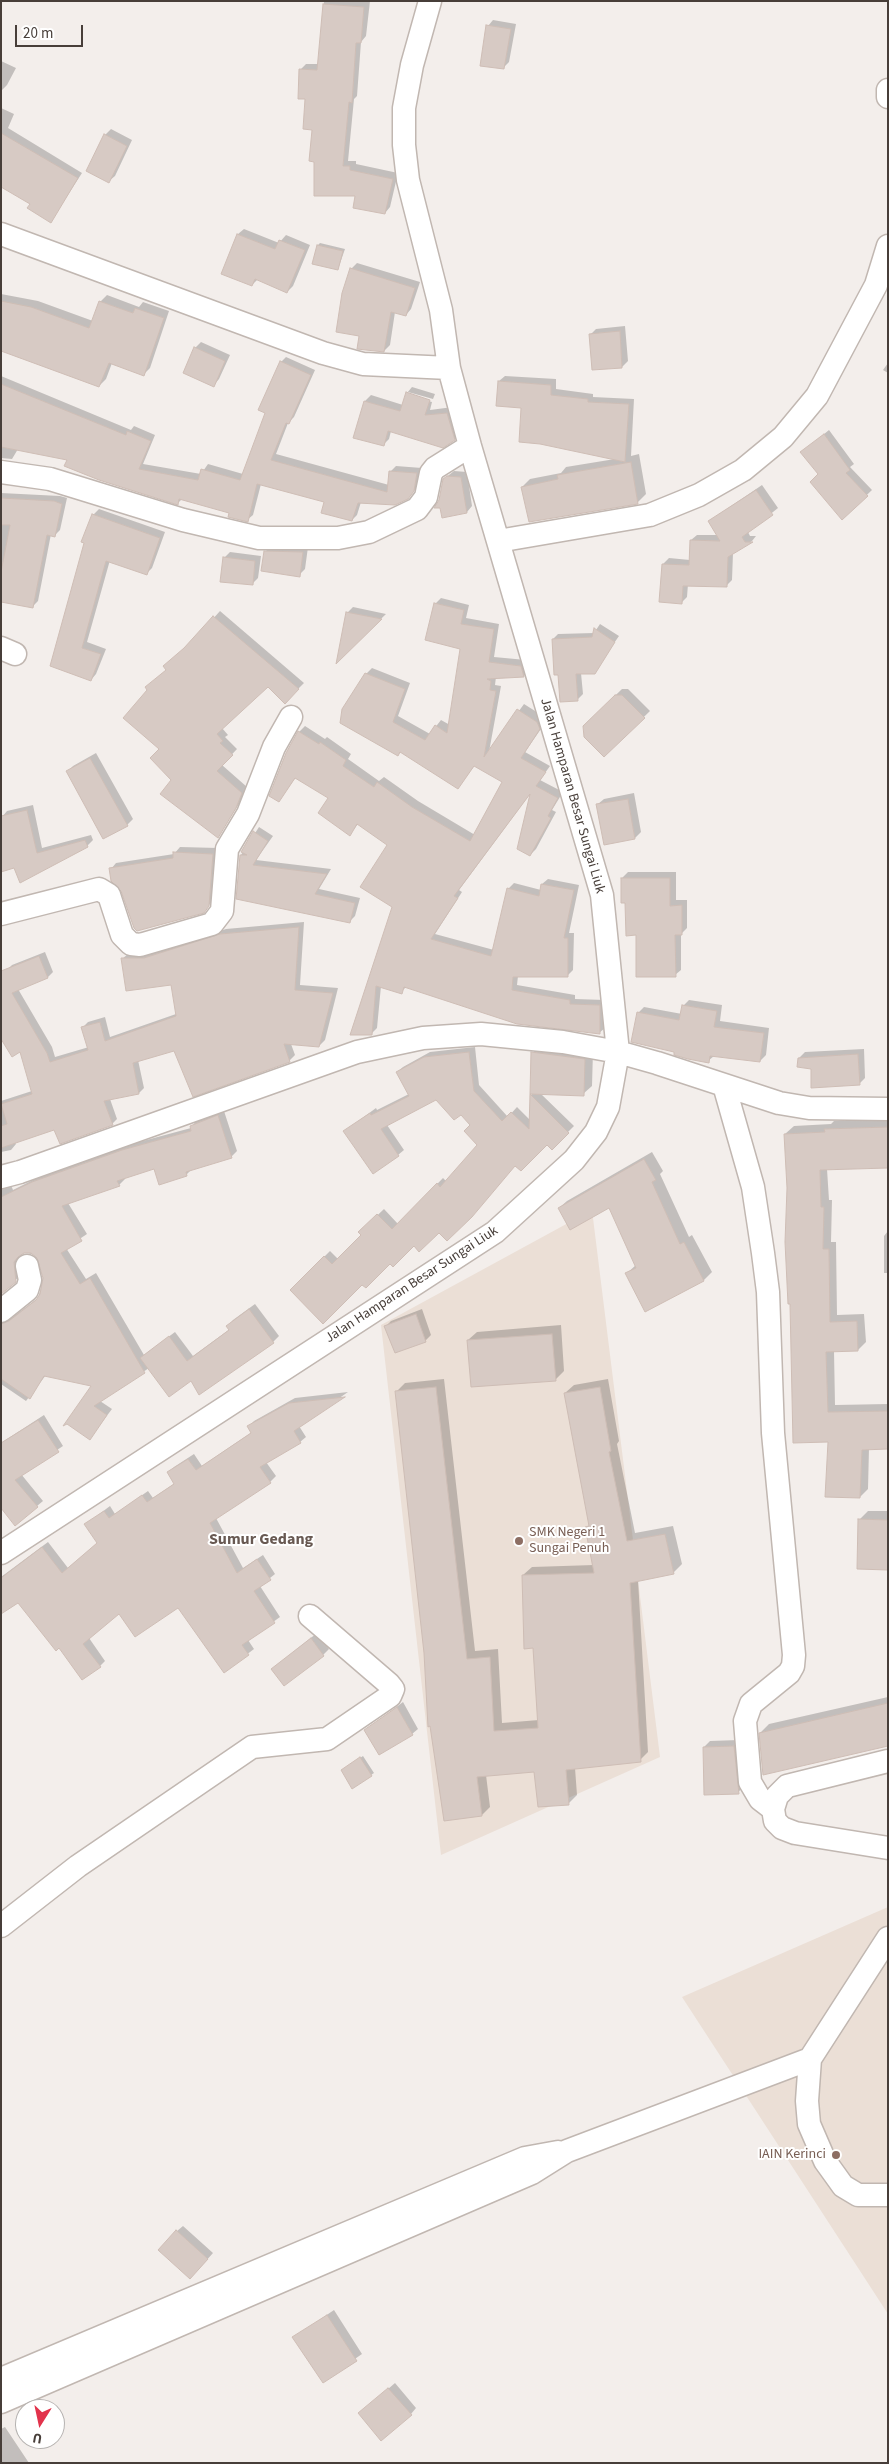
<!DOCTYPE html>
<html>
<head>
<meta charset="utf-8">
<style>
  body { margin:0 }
  #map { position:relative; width:889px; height:2464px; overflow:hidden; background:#f3eeeb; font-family:"Source Sans 3",sans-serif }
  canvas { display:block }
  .frame { position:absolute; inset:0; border:2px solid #473e39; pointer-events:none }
  .north { position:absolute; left:15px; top:2399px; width:50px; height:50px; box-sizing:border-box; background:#fff; border:1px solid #b5b2b0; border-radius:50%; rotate:190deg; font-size:14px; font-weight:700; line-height:20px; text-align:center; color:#473e39 }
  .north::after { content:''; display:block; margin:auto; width:18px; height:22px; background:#e2334c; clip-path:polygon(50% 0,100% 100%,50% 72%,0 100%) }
  .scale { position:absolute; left:15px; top:25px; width:68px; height:22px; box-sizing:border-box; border:2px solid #473e39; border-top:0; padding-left:6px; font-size:15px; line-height:18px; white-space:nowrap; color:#473e39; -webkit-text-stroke:4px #fff; paint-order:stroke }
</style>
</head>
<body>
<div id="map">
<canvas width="889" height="2464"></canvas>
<div class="frame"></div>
<div class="north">U</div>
<div class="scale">20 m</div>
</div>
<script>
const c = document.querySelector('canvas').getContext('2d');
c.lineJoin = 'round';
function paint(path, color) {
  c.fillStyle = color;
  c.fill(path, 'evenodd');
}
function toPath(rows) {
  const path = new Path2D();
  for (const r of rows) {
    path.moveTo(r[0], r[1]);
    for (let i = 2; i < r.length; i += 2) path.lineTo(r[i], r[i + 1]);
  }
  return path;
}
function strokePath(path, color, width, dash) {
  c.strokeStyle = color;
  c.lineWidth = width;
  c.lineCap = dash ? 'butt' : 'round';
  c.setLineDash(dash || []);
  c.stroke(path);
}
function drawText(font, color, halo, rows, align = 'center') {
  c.font = font + ' "Source Sans 3",sans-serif';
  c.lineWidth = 4;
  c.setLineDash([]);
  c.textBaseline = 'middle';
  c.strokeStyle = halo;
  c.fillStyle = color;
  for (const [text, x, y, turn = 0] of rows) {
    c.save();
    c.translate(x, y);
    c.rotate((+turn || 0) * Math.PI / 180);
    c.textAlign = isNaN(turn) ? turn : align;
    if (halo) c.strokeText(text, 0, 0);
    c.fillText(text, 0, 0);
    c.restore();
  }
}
const education = toPath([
  [592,1210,660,1757,441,1855,381,1325],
  [888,1907,888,2314,682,1997]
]);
const shadow = toPath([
  [324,1,370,1,366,36,361,42,357,96,354,99,348,161,356,161,356,164,398,173,390,207,385,213,357,195,313,129,301,69,306,64,319,64],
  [493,20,516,24,509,62,503,68,488,26],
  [1,61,16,68,7,85,2,90],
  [1,108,14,114,8,128,82,173,51,221,32,203,1,163],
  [111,129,132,140,115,176,109,181,105,135],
  [244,229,279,243,286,235,310,245,293,286,287,292,258,279,252,285,222,273,238,234],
  [320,243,345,249,338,269,318,245],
  [357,263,420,282,411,309,406,315,395,312,390,345,384,351,360,335,351,269],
  [1,294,38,301,93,321,100,302,107,295,139,307,143,302,169,311,150,368,144,374,112,363,106,379,99,386,1,349],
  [625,326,628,361,622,367,590,335,596,329],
  [201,342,230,355,219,379,214,385,195,348],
  [286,357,315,370,294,417,288,423,276,454,389,485,390,472,396,466,422,468,419,485,408,498,361,502,357,515,352,520,326,501,261,484,253,515,247,520,231,512,182,499,178,503,69,459,18,449,12,459,1,458,1,376,131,430,134,426,155,435,143,464,201,474,208,464,243,474,266,413,281,362],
  [888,363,888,373,883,370],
  [505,376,556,379,556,389,593,394,593,397,634,399,631,456,639,454,646,494,638,502,530,521,522,487,530,479,561,473,566,467,615,459,522,406,499,381],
  [412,387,435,394,433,399,408,392,408,395,432,402,430,410,453,407,460,433,454,439,391,431,389,439,383,445,355,437,365,401,371,395,403,405,407,393],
  [829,430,854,464,850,467,872,490,843,518,807,448],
  [454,471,467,472,472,506,467,512,440,500,444,479],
  [762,485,778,508,748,532,750,536,756,536,752,541,733,553,732,580,726,586,688,584,687,597,682,602,663,564,669,558,690,560,691,540,697,535,718,535,709,521],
  [1,493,60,496,67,498,60,530,55,535,51,534,38,601,32,607,1,601],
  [99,509,165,532,152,568,147,573,110,560,87,642,106,649,96,674,91,680,52,665,93,515],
  [271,546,308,547,305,569,299,575,265,552],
  [230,552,261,556,258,578,252,584,224,558],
  [441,598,469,605,466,618,499,624,494,657,526,660,529,670,524,676,496,677,495,685,501,686,489,752,524,704,543,716,545,723,525,752,550,766,540,780,563,792,552,810,556,812,536,849,530,855,532,791,459,890,462,892,435,934,494,950,508,889,514,883,541,890,542,884,548,879,579,885,569,933,574,933,573,970,567,976,518,976,517,985,575,995,575,999,605,1000,605,1028,599,1033,407,986,401,992,381,986,377,1028,371,1034,352,1034,393,907,389,845,358,824,350,834,330,798,296,777,279,801,299,732,305,726,325,739,327,737,351,754,348,759,379,781,384,777,418,801,475,835,503,782,475,765,458,787,401,751,398,755,366,674,372,668,410,683,398,716,430,734,441,720,450,725,461,648,435,604],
  [353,607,386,614,338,661,347,613],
  [220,611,304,683,285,702,268,685,222,728,228,735,225,737,237,749,222,765,247,787,241,801,218,836,172,780,161,749,167,670],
  [600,624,619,636,594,672,581,673,583,694,578,699,553,639,558,634,594,633],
  [622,689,628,689,650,711,604,756,584,726],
  [96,753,133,819,127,825,67,772,73,766],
  [634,793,641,832,635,838,598,804,604,799],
  [33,805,42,848,91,835,93,840,87,846,15,867,2,817,7,811],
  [259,827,273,836,256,860,331,869,319,889,360,898,355,916,350,921,237,898,241,855],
  [180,847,218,848,214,899,204,911,123,890,111,869,116,863,174,854],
  [628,872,676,872,676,900,687,900,687,928,681,934,681,970,675,975,627,902,622,878],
  [304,922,300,985,338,988,325,1040,319,1046,291,1044,295,1055,289,1061,174,1049,138,1060,144,1088,139,1093,110,1099,117,1119,112,1124,54,1129,15,1142,16,1144,11,1150,1,1152,1,1101,32,1091,6,971,12,965,45,952,53,972,48,977,18,989,52,1047,55,1057,89,1047,83,1027,88,1022,105,1017,110,1037,176,1014,172,984,122,959,128,954,150,953,226,929],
  [689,1000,722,1005,720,1021,769,1028,766,1055,760,1061,714,1056,708,1061,675,1051,638,1013,644,1007,682,1014,683,1006],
  [541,1044,593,1051,592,1086,583,1094,540,1093,574,1126,552,1148,547,1143,516,1165,439,1231,414,1245,362,1283,291,1290,330,1251,338,1259,363,1235,360,1232,384,1209,398,1224,443,1178,446,1181,478,1145,471,1125,461,1113,436,1099,387,1125,404,1150,398,1155,345,1131,376,1108,377,1110,409,1094,397,1072,403,1067,430,1052,475,1047,479,1085,508,1117,517,1107,530,1120,531,1095,533,1093,533,1053],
  [864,1049,865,1078,860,1083,812,1067,799,1058,805,1052],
  [224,1111,237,1151,231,1157,192,1169,186,1175,155,1167,123,1177,125,1179,119,1185,68,1203,87,1234,66,1248,86,1279,96,1273,144,1355,175,1332,193,1356,230,1329,228,1326,233,1320,255,1304,279,1336,273,1342,191,1379,149,1368,100,1401,112,1409,90,1438,93,1385,46,1375,26,1401,1,1384,1,1326,38,1298,44,1278,37,1256,25,1252,19,1256,20,1276,1,1293,1,1187,11,1185,13,1190,39,1177,128,1145,191,1128,196,1121],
  [888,1119,888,1167,827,1169,829,1200,832,1200,831,1242,836,1242,837,1315,864,1314,866,1342,858,1350,834,1351,835,1405,888,1404,888,1448,869,1448,868,1489,860,1497,829,1441,788,1188,785,1134,794,1126,831,1124,834,1121],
  [652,1152,663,1171,660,1174,689,1237,692,1235,712,1272,704,1280,646,1311,626,1274,636,1265,609,1206,559,1208,567,1201],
  [888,1231,888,1273,884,1273,884,1236],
  [422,1309,431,1335,425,1341,386,1326,391,1321],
  [561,1325,564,1371,555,1380,468,1340,477,1332],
  [444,1379,475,1651,498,1649,502,1723,539,1720,534,1647,523,1575,532,1567,594,1565,587,1528,590,1524,565,1393,574,1385,608,1379,619,1441,617,1444,635,1533,673,1526,682,1564,673,1573,638,1580,648,1752,640,1760,575,1768,577,1795,569,1803,535,1771,486,1775,490,1807,482,1815,425,1653,396,1392,405,1383],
  [348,1392,299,1426,306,1437,300,1442,266,1462,276,1476,270,1482,216,1518,243,1568,263,1555,275,1574,260,1586,280,1617,248,1640,254,1649,225,1671,178,1606,120,1612,89,1638,105,1661,100,1666,59,1647,19,1601,1,1612,1,1577,48,1542,68,1568,98,1543,86,1524,110,1506,115,1514,148,1491,153,1498,175,1483,168,1473,174,1467,194,1454,202,1466,252,1432,248,1427,254,1421,295,1398],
  [44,1415,63,1446,21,1474,43,1501,37,1506,1,1507,1,1443],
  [868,1511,888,1511,888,1569,859,1520],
  [317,1633,329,1649,323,1655,272,1669],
  [888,1697,888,1745,760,1733,769,1724],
  [403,1702,418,1729,412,1734,366,1730],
  [739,1740,744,1787,738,1792,704,1747,710,1741],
  [363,1756,374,1773,371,1775,342,1770],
  [183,2226,213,2253,196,2272,177,2231],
  [334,2310,362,2354,323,2381,294,2337],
  [395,2383,416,2408,411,2414,366,2408],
  [5,2427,29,2463,1,2463,1,2429]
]);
const building = toPath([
  [323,4,364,7,361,43,356,43,352,103,349,102,343,166,350,166,350,170,393,179,385,214,353,208,355,196,314,196,314,162,309,161,312,130,303,129,305,99,298,99,299,69,317,70,323,4],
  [486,25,511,29,504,69,480,66,486,25],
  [1,133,78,178,51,223,27,208,30,204,1,187,1,133],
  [104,134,127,146,109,183,86,171,104,134],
  [237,234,275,249,279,240,305,250,287,293,255,279,252,286,221,274,237,234],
  [317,245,343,251,338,270,312,264,317,245],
  [350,268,415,288,406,316,391,312,384,352,357,349,359,336,336,332,342,293,350,268],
  [1,301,31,307,89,328,99,301,133,313,135,308,164,318,144,376,109,363,99,387,1,351,1,301],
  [620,331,622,368,592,370,589,334,620,331],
  [194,347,225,361,214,387,183,373,194,347],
  [280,361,311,375,289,424,286,423,271,460,387,492,389,471,417,473,414,491,408,499,395,505,358,503,352,521,321,513,324,502,257,484,248,522,228,517,229,513,179,499,178,505,99,480,64,466,67,460,1,447,1,384,126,435,127,431,151,441,139,469,198,480,201,469,240,480,265,413,258,410,280,361],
  [498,381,551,385,551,395,588,399,588,402,629,404,625,462,540,444,519,442,521,408,496,406,498,381],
  [406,392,430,400,425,415,447,413,455,440,443,448,388,431,384,446,353,438,364,401,400,411,406,392],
  [824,434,850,470,846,473,868,496,842,520,810,482,818,474,800,452,824,434],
  [631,462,638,504,529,522,521,487,558,479,557,475,631,462],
  [447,476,461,477,467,513,442,518,440,508,434,508,439,500,443,479,447,476],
  [756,490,773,515,742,537,745,542,753,542,728,557,727,587,683,586,682,604,659,602,662,564,689,565,690,540,720,541,708,521,756,490],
  [1,498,54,501,62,504,55,537,47,535,33,608,1,602,1,572,10,525,1,525,1,498],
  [92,514,160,538,147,575,106,561,82,648,101,654,91,681,50,666,84,543,81,542,92,514],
  [264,551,303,552,300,577,261,571,264,551],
  [223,557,255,561,253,585,220,582,223,557],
  [434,603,464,610,461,624,494,629,489,662,521,666,524,677,487,679,491,681,490,690,496,691,484,757,517,709,537,722,540,729,521,758,546,772,536,786,558,798,548,816,551,818,530,856,517,849,530,794,454,896,458,898,431,939,491,956,507,888,539,896,541,884,574,890,564,938,568,938,568,977,513,977,512,990,570,1000,570,1004,600,1005,600,1034,517,1024,404,987,402,994,376,986,372,1035,350,1035,392,907,360,887,387,845,357,824,350,836,318,813,328,798,295,778,279,802,269,796,286,753,298,731,319,744,320,742,346,760,343,766,374,787,377,782,412,807,470,841,502,782,474,766,458,789,400,752,398,756,340,723,342,709,365,673,405,689,393,722,425,740,435,725,447,733,460,649,425,640,434,603],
  [346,612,382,619,336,664,346,612],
  [213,616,299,689,285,704,268,687,217,734,223,741,220,743,233,755,217,771,242,793,236,808,218,838,160,794,171,780,150,758,159,749,123,718,147,690,145,687,166,670,163,666,184,648,213,616],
  [594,628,615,642,595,674,576,674,578,701,560,702,558,675,554,675,552,639,592,637,594,628],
  [615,695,622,695,645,718,604,757,584,737,583,726,615,695],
  [90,758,128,826,103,839,66,771,90,758],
  [628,799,635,839,604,845,596,804,628,799],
  [27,810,37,853,85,840,88,847,20,883,14,868,1,872,1,816,27,810],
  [253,831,268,841,253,865,327,874,315,894,355,903,350,923,236,899,240,855,247,855,241,852,253,831],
  [173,852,213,854,209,906,204,913,137,931,134,928,121,891,111,881,109,868,173,858,173,852],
  [621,878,670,878,670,906,682,905,682,935,675,935,676,977,636,977,636,935,626,936,625,903,621,903,621,878],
  [299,927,295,990,333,993,319,1047,284,1044,290,1062,193,1097,174,1051,133,1063,139,1094,104,1101,113,1125,60,1144,54,1130,1,1148,1,1126,7,1124,1,1104,32,1094,20,1052,12,1057,1,1039,1,971,39,956,48,978,12,993,47,1053,50,1062,88,1050,81,1027,100,1022,105,1041,176,1016,171,985,126,991,121,958,144,958,220,934,299,927],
  [682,1005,717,1011,714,1027,764,1033,760,1062,710,1056,709,1063,688,1059,674,1055,674,1052,631,1042,637,1012,679,1020,682,1005],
  [469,1052,474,1091,502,1121,511,1112,529,1129,530,1094,569,1133,552,1150,547,1145,521,1171,515,1166,472,1217,447,1241,439,1233,419,1252,414,1246,393,1267,390,1264,366,1288,362,1285,323,1324,290,1290,324,1256,332,1264,361,1235,358,1232,377,1214,392,1229,437,1183,440,1187,477,1145,464,1131,470,1125,461,1115,454,1120,436,1100,381,1129,399,1156,373,1174,343,1131,370,1113,371,1115,409,1096,396,1072,424,1057,469,1052],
  [531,1052,585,1059,584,1096,530,1094,531,1052],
  [858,1054,860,1085,811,1088,811,1069,797,1067,798,1058,858,1054],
  [218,1115,232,1158,186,1172,187,1176,159,1185,154,1169,117,1181,120,1186,62,1206,82,1241,61,1253,80,1284,90,1278,145,1373,94,1406,107,1415,90,1440,67,1424,63,1426,91,1386,44,1376,30,1399,1,1379,1,1324,9,1321,36,1300,40,1294,43,1278,37,1258,31,1253,24,1253,18,1257,14,1262,16,1282,1,1294,1,1197,32,1182,122,1150,191,1131,190,1126,218,1115],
  [888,1127,888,1168,820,1170,821,1207,824,1207,823,1249,829,1249,830,1322,857,1321,858,1351,826,1352,828,1412,888,1411,888,1449,862,1450,860,1498,825,1497,828,1442,793,1443,790,1304,788,1304,785,1242,787,1188,784,1134,825,1132,824,1129,888,1127],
  [644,1159,656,1180,652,1182,680,1244,684,1242,704,1281,645,1312,625,1273,636,1268,609,1208,570,1230,558,1208,644,1159],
  [249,1309,274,1343,199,1395,191,1381,169,1397,140,1358,169,1336,187,1361,229,1330,226,1326,249,1309],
  [416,1314,426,1342,395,1353,384,1326,416,1314],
  [552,1334,556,1381,471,1387,467,1340,552,1334],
  [436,1387,467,1659,490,1657,494,1731,538,1728,533,1648,524,1649,522,1575,594,1573,585,1527,589,1526,564,1393,600,1387,611,1451,609,1452,627,1541,665,1534,674,1574,630,1583,641,1762,566,1770,569,1805,538,1807,534,1772,477,1777,482,1816,444,1821,430,1726,428,1727,424,1653,395,1391,436,1387],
  [345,1397,294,1431,301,1443,260,1467,271,1483,210,1523,237,1573,257,1559,271,1580,254,1591,275,1623,242,1645,249,1655,224,1673,178,1608,135,1637,119,1614,83,1644,101,1667,82,1680,59,1648,56,1651,18,1603,1,1614,1,1578,42,1547,62,1573,97,1543,84,1524,104,1511,109,1518,142,1495,147,1502,174,1484,167,1472,188,1459,196,1470,251,1433,247,1426,289,1403,345,1397],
  [38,1420,59,1452,15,1480,38,1507,15,1526,1,1508,1,1443,38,1420],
  [858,1519,888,1520,888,1570,857,1569,858,1519],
  [311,1638,324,1656,284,1686,271,1669,311,1638],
  [888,1703,888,1746,763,1775,759,1733,888,1703],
  [397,1707,413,1735,379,1755,364,1730,397,1707],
  [734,1746,739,1794,704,1795,703,1747,734,1746],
  [360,1757,372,1776,352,1789,341,1770,360,1757],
  [176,2230,208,2259,190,2279,158,2250,176,2230],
  [327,2315,357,2361,323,2383,292,2337,327,2315],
  [388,2388,412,2415,381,2441,358,2413,388,2388]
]);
const minor = toPath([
  [888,90,888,97],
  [1,234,323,353,363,364,449,368],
  [1,472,50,479,183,520,259,538,338,538,369,532,417,509,426,497,431,473,435,468,470,446],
  [498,541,650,515,699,495,743,470,783,437,817,396,876,285,888,246],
  [1,648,15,654],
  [1,914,99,889,109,895,122,935,131,944,140,945,212,924,222,911,227,849,248,814,274,747,291,717],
  [724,1085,753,1187,763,1253,768,1292,773,1433,794,1655,793,1666,789,1673,751,1704,745,1721,750,1782,760,1799,773,1809],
  [1,1177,20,1172,357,1052,423,1038,481,1034,563,1042,618,1052,657,1063,779,1103,809,1108,888,1109],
  [1,1311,27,1290,30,1280,27,1266],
  [1,1553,495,1232,574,1160,596,1132,608,1107,618,1052,602,895,470,446,449,368,441,310,408,180,404,145,404,108,412,65,430,1],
  [888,1761,787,1786,777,1796,773,1809,775,1821,782,1828,795,1833,888,1848],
  [1,1926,78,1866,252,1747,327,1739,390,1696,393,1689,389,1684,310,1616],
  [888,1938,810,2059,807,2101,809,2124,825,2161,843,2186,858,2195,888,2195],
  [1,2379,525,2158,558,2152],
  [1,2402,532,2173,567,2151,810,2059]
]);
const markers = [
  [519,1541,5,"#8d6e63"],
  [836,2155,5,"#8d6e63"]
];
const streetNames = [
  ["Jalan Hamparan Besar Sungai Liuk",572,796,74],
  ["Jalan Hamparan Besar Sungai Liuk",412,1285,-33]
];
const educationNames = [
  ["SMK Negeri 1",529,1533],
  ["Sungai Penuh",529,1549],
  ["IAIN Kerinci",826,2155,"right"]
];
const quarterNames = [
  ["Sumur Gedang",261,1540]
];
paint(education, '#ebdfd6');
paint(shadow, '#0003');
paint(building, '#d7cac4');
strokePath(building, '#cebdb5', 1);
strokePath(minor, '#c1b7b1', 25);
strokePath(minor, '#fff', 22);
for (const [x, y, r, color] of markers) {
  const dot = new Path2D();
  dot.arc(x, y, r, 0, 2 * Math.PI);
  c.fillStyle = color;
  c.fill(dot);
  strokePath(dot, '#fff', 2);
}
drawText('14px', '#473e39', '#fff', streetNames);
drawText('14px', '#785e54', '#fff', educationNames, 'left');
drawText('bold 16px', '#685952', '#fff', quarterNames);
</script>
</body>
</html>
